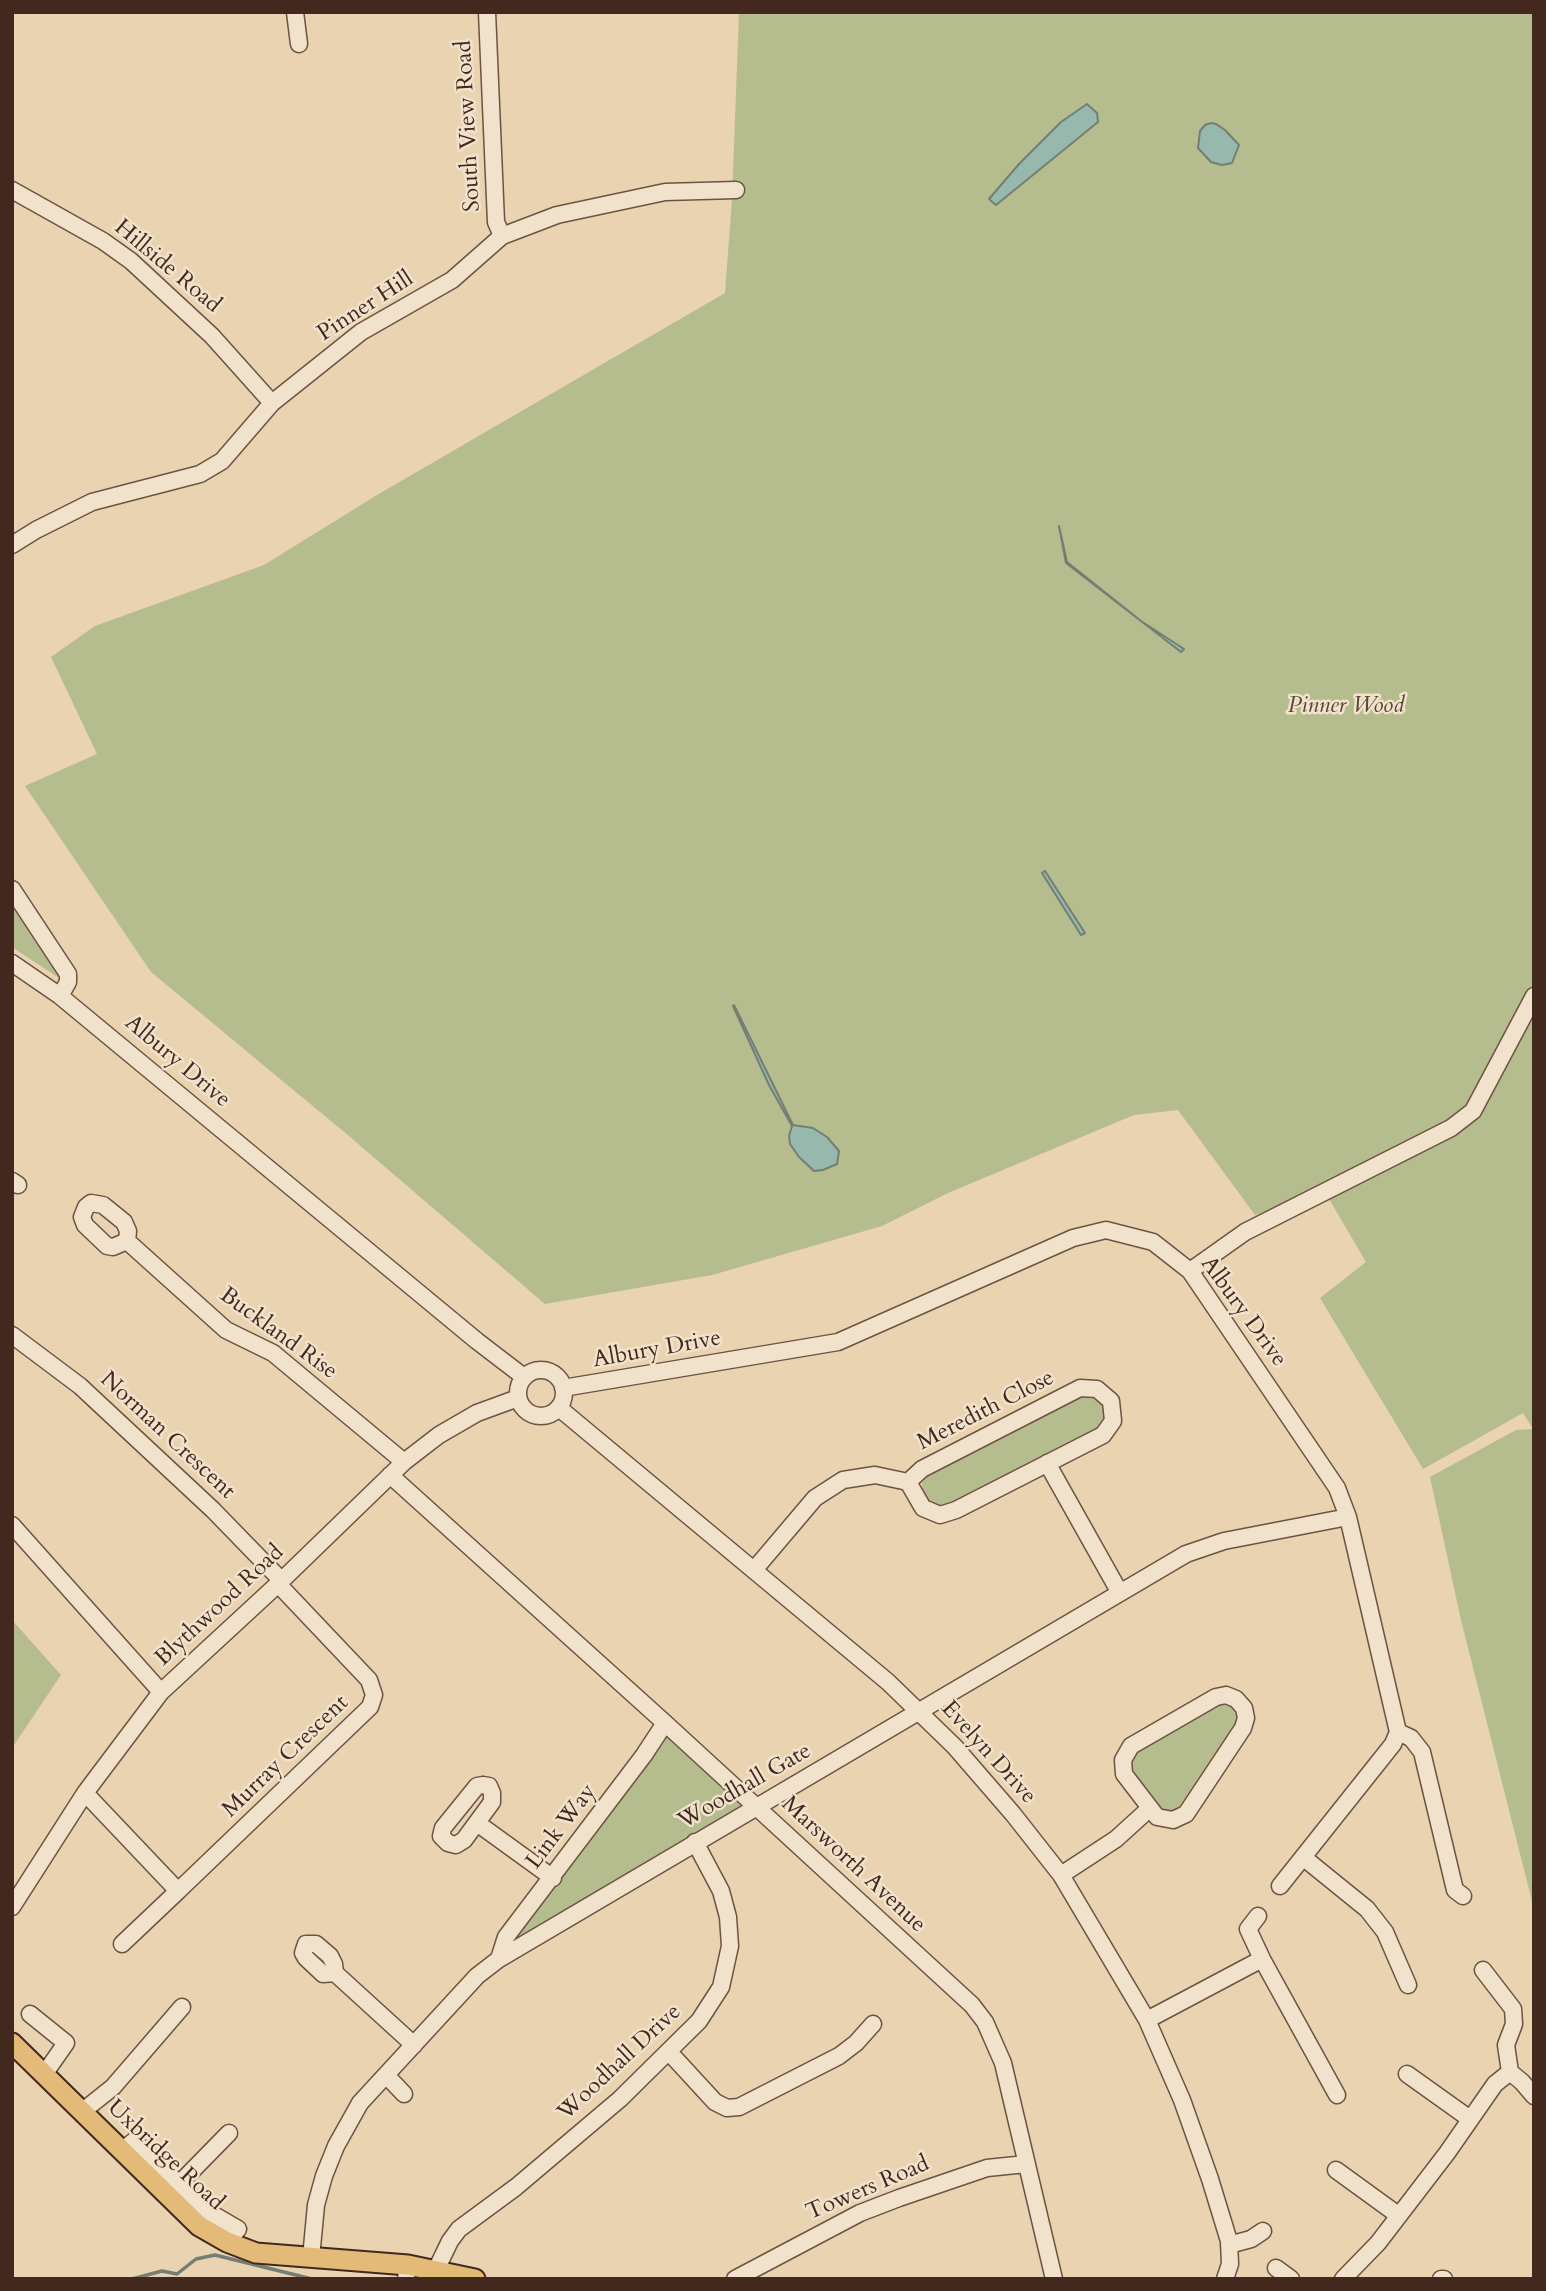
<!DOCTYPE html>
<html>
<head>
<meta charset="utf-8">
<style>
  body { margin:0 }
  #map { position:relative; width:1546px; height:2291px; overflow:hidden; background:#e9d3b1; font-family:Cardo,serif }
  canvas { display:block }
  .frame { position:absolute; inset:0; border:14px solid #43281e; pointer-events:none }
</style>
</head>
<body>
<div id="map">
<canvas width="1546" height="2291"></canvas>
<div class="frame"></div>
</div>
<script>
const c = document.querySelector('canvas').getContext('2d');
c.lineJoin = 'round';
function paint(path, color) {
  c.fillStyle = color;
  c.fill(path, 'evenodd');
}
function toPath(rows) {
  const path = new Path2D();
  for (const r of rows) {
    if (r.length === 3) {
      path.moveTo(r[0] + r[2], r[1]);
      path.arc(r[0], r[1], r[2], 0, 2 * Math.PI);
      continue;
    }
    path.moveTo(r[0], r[1]);
    for (let i = 2; i < r.length; i += 2) path.lineTo(r[i], r[i + 1]);
  }
  return path;
}
function strokePath(path, color, width, dash) {
  c.strokeStyle = color;
  c.lineWidth = width;
  c.lineCap = dash ? 'butt' : 'round';
  c.setLineDash(dash || []);
  c.stroke(path);
}
function drawText(font, color, halo, rows, align = 'center') {
  c.font = font + ' Cardo,serif';
  c.lineWidth = 5;
  c.setLineDash([]);
  c.textBaseline = 'middle';
  c.strokeStyle = halo;
  c.fillStyle = color;
  for (const [text, x, y, turn = 0] of rows) {
    c.save();
    c.translate(x, y);
    c.rotate((+turn || 0) * Math.PI / 180);
    c.textAlign = isNaN(turn) ? turn : align;
    if (halo) c.strokeText(text, 0, 0);
    c.fillText(text, 0, 0);
    c.restore();
  }
}
const green = toPath([
  [739,12,1534,12,1534,1909,1461,1620,1430,1477,1516,1430,1533,1429,1523,1413,1423,1469,1320,1298,1366,1262,1325,1192,1255,1215,1178,1110,1134,1115,948,1193,882,1226,712,1275,545,1304,349,1136,151,972,25,786,97,754,51,657,95,626,264,565,377,495,725,293,732,200],
  [12,897,62,975,59,978,12,947],
  [1081,1392,1095,1393,1106,1403,1109,1418,1101,1430,948,1508,935,1508,923,1499,922,1483,935,1467],
  [12,1620,61,1675,12,1748],
  [1220,1701,1236,1704,1240,1724,1180,1811,1161,1813,1129,1770,1131,1753],
  [665,1723,757,1807,499,1959]
]);
const water = toPath([
  [1087,104,1097,113,1098,122,996,205,989,199,1019,164,1061,122,1087,104],
  [1211,123,1216,124,1225,130,1239,145,1232,163,1222,165,1211,162,1198,148,1200,131,1205,125,1211,123],
  [1059,526,1067,562,1141,621,1184,649,1181,652,1066,563,1059,526],
  [1045,871,1085,933,1081,935,1042,873,1045,871],
  [734,1005,793,1125,813,1128,827,1137,839,1151,837,1164,823,1170,814,1171,799,1157,790,1144,789,1136,792,1126,769,1085,733,1006,734,1005]
]);
const stream = toPath([
  [132,2279,162,2271,177,2274,196,2259,215,2255,312,2279]
]);
const minor = toPath([
  [295,12,299,44],
  [487,12,496,222,502,236],
  [12,190,103,241,131,261,212,336,272,403],
  [12,545,36,530,92,502,200,474,222,461,272,403,361,332,452,280,502,236,557,215,665,192,736,190],
  [12,889,68,974,68,982,60,996],
  [12,963,60,996,477,1341,524,1377],
  [12,1181,18,1185],
  [127,1241,128,1231,124,1222,103,1205,91,1203,86,1207,82,1217,85,1225,107,1246,113,1247,127,1241,226,1330,273,1353,404,1462],
  [1190,1271,1245,1232,1451,1128,1473,1111,1534,996],
  [12,1335,80,1386,213,1510,282,1581],
  [541,1393,23],
  [563,1388,838,1342,1073,1238,1106,1230,1153,1242,1190,1271,1337,1488,1348,1517,1398,1732,1393,1744,1280,1886],
  [1080,1388,1097,1389,1111,1401,1113,1421,1103,1435,956,1510,940,1515,923,1508,908,1482,922,1469,1080,1388],
  [559,1408,888,1682,955,1747,1013,1814,1061,1875,1147,2020,1182,2100,1210,2179,1229,2241,1230,2264,1225,2279],
  [1047,1463,1120,1593],
  [390,1475,665,1723,972,2005,985,2022,1003,2063,1054,2279],
  [12,1525,161,1692],
  [754,1570,815,1498,843,1480,875,1475,908,1482],
  [1226,1695,1236,1699,1244,1708,1246,1718,1243,1728,1186,1814,1173,1820,1157,1817,1124,1774,1123,1760,1131,1746,1216,1697,1226,1695],
  [1398,1732,1411,1738,1422,1752,1455,1890,1463,1896],
  [483,1785,489,1786,492,1793,492,1802,464,1840,456,1845,448,1843,441,1836,443,1828,477,1786,483,1785],
  [85,1793,178,1891,370,1707,374,1695,369,1680,278,1584],
  [477,1823,553,1878],
  [1304,1858,1367,1909,1385,1932,1408,1985],
  [1061,1875,1116,1839,1149,1809],
  [12,1907,85,1793,161,1692,278,1584,404,1462,439,1435,477,1413,518,1398],
  [1258,1916,1248,1929,1262,1959,1337,2095],
  [122,1944,178,1891],
  [499,1959,506,1937,644,1755,665,1723],
  [1483,1970,1513,2009,1514,2024,1506,2045,1510,2072,1522,2082,1534,2096],
  [335,1973,334,1964,330,1956,316,1944,306,1944,303,1953,306,1958,323,1974,335,1973,414,2045],
  [30,2014,66,2043,45,2073],
  [1147,2020,1262,1959],
  [669,2052,715,2102,727,2108,739,2107,839,2056,856,2043,873,2024],
  [1407,2074,1470,2119],
  [386,2075,404,2094],
  [83,2111,113,2087,182,2007],
  [122,2151,134,2141,207,2211,238,2229,227,2242],
  [1336,2170,1398,2215],
  [179,2184,229,2133],
  [1229,2245,1251,2239,1263,2231],
  [311,2258,316,2205,324,2176,336,2146,360,2103,477,1976,499,1959,1186,1554,1224,1541,1348,1517],
  [1276,2268,1291,2279],
  [436,2270,450,2241,459,2229,516,2187,620,2099,699,2021,721,1987,730,1946,728,1917,721,1891,695,1842],
  [406,2279,408,2265],
  [735,2279,860,2213,899,2198,987,2168,1026,2164],
  [1343,2279,1378,2243,1447,2153,1495,2084,1510,2072],
  [1441,2279,1444,2279]
]);
const major = toPath([
  [12,2043,199,2226,227,2242,256,2253,408,2265,475,2279]
]);
const streetNames = [
  ["South View Road",469,126,-93],
  ["Hillside Road",167,267,40],
  ["Pinner Hill",366,307,-33],
  ["Albury Drive",177,1062,40],
  ["Albury Drive",1243,1312,54],
  ["Buckland Rise",278,1334,36],
  ["Albury Drive",657,1350,-10],
  ["Meredith Close",986,1411,-27],
  ["Norman Crescent",167,1436,43],
  ["Blythwood Road",220,1606,-43],
  ["Evelyn Drive",988,1753,48],
  ["Murray Crescent",286,1757,-44],
  ["Woodhall Gate",745,1787,-30],
  ["Link Way",562,1827,-53],
  ["Marsworth Avenue",853,1865,43],
  ["Woodhall Drive",620,2063,-43],
  ["Uxbridge Road",165,2156,43],
  ["Towers Road",868,2189,-23]
];
const parkNames = [
  ["Pinner Wood",1346,707]
];
paint(green, '#b5bc8d');
paint(water, '#97b8ad');
strokePath(water, '#757e74', 2);
strokePath(stream, '#757e74', 3.5);
strokePath(minor, '#6c5343', 19);
strokePath(major, '#43281e', 23);
strokePath(minor, '#f1e2cc', 16);
strokePath(major, '#e4ba78', 19);
drawText('23px', '#43281e', '#f1e2cc', streetNames);
drawText('italic 23px', '#5a4634', '#f1e2cc', parkNames);
</script>
</body>
</html>
